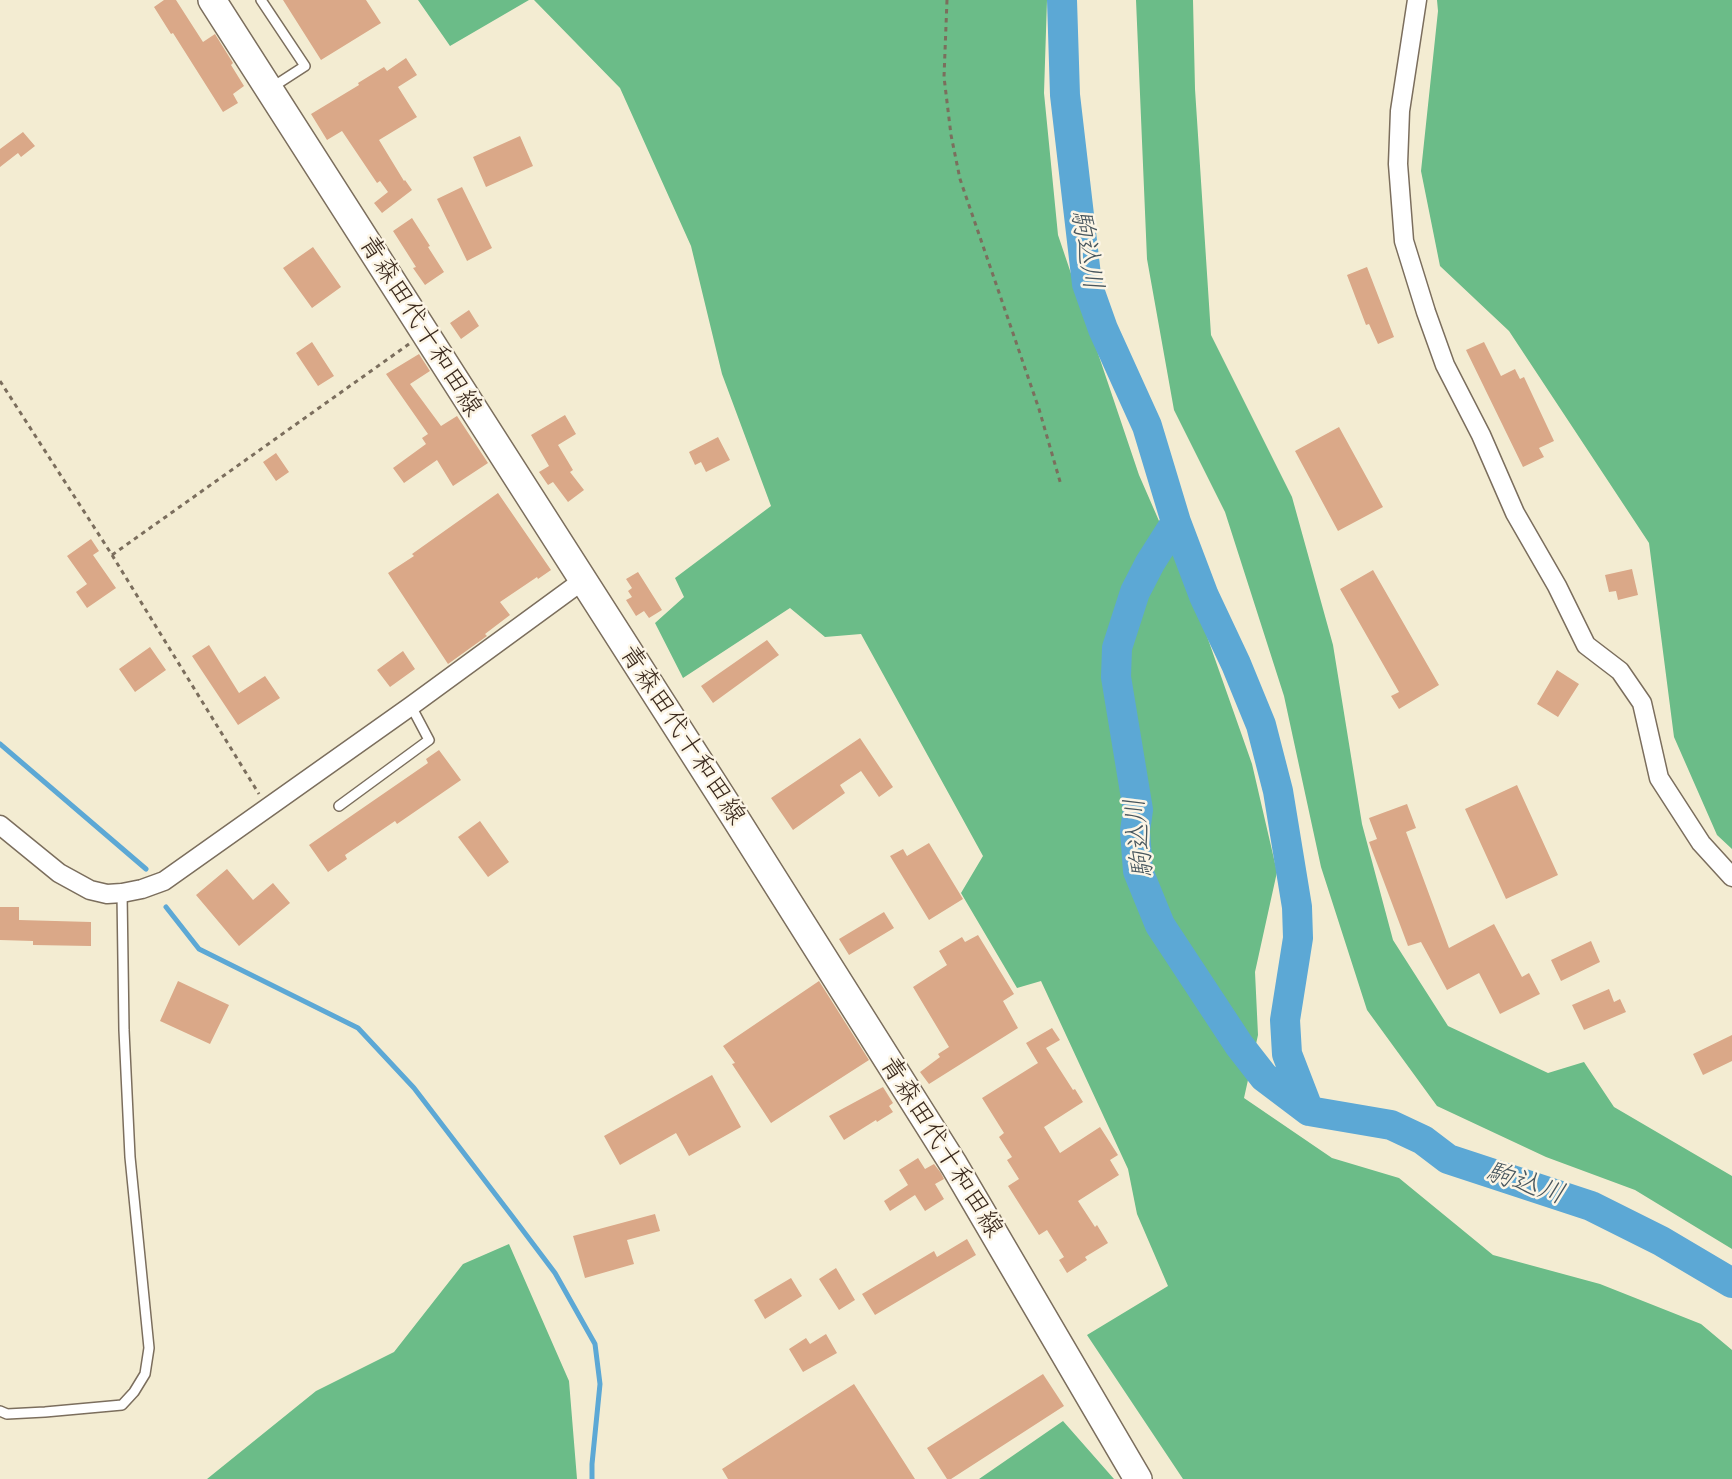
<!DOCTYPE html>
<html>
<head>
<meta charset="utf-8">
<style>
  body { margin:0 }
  canvas { display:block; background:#f3ecd2 }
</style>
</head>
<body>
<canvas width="1732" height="1479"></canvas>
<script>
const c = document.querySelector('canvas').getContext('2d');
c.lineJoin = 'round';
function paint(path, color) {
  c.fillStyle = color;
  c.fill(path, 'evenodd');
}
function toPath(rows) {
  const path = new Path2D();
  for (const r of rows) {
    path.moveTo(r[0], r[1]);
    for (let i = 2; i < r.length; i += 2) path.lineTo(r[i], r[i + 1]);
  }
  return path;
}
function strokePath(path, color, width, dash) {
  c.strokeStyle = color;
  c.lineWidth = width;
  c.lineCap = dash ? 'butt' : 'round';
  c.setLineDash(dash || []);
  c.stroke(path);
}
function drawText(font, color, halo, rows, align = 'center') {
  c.font = font + ' Caveat,"Klee One",sans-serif';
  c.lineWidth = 5;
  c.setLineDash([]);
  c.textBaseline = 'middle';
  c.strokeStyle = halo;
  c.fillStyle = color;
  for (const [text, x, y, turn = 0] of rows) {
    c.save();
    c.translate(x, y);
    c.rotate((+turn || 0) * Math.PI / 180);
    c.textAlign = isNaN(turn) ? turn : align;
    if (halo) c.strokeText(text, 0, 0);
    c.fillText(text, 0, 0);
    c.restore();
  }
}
const forest = toPath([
  [418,0,529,0,450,46],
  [534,0,1047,0,1044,93,1058,235,1139,475,1197,608,1252,764,1277,872,1255,972,1258,1035,1244,1098,1332,1158,1399,1178,1493,1255,1600,1284,1701,1324,1732,1350,1732,1479,1183,1479,1087,1335,1168,1286,1137,1214,1128,1169,1041,981,1017,988,961,893,983,856,861,634,825,637,790,608,683,678,655,623,684,597,675,578,771,506,722,374,691,246,620,88],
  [1136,0,1193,0,1195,89,1211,335,1292,497,1333,645,1362,824,1393,940,1448,1026,1548,1073,1584,1062,1614,1107,1732,1176,1732,1249,1635,1190,1546,1157,1437,1106,1367,1010,1321,867,1284,696,1225,512,1174,410,1147,259],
  [1437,0,1732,0,1732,849,1717,835,1674,737,1649,543,1509,331,1440,266,1421,171,1438,11],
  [509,1244,569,1381,577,1479,207,1479,316,1391,394,1352,463,1264],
  [1063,1421,1114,1479,979,1479]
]);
const water = toPath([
  [1054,0,1068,0,1071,26,1073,72,1064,133,1057,71]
]);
const stream = toPath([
  [0,744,146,869],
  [166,907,199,949,358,1028,414,1088,512,1216,555,1273,595,1344,600,1384,592,1464,592,1479]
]);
const river = toPath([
  [1062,0,1065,95,1087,284,1103,329,1147,426,1176,522,1204,596,1236,664,1261,725,1278,791,1297,907,1298,938,1285,1020,1287,1054,1309,1111],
  [1176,522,1150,563,1135,592,1117,648,1116,677,1138,810,1135,831,1138,871,1160,925,1239,1045,1264,1077,1309,1111,1391,1125,1423,1140,1448,1159,1591,1206,1661,1241,1732,1283]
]);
const building = toPath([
  [164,0,176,0,203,42,215,34,233,63,231,65,244,86,233,94,238,103,223,112,173,33,171,34,154,7],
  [283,0,366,0,381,23,321,60],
  [406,58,417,75,398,87,417,117,379,140,404,181,405,180,412,190,382,213,374,203,388,192,380,181,377,183,342,131,327,140,311,114,359,85,358,83,384,67,387,71],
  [23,132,35,146,21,157,18,153,0,167,0,149],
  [520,136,533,166,486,187,473,157],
  [462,187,492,248,467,261,437,199],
  [412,218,430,246,428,247,444,272,425,285,413,268,416,267,393,231],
  [313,247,341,287,312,308,283,268],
  [1367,267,1394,337,1378,344,1369,324,1366,325,1347,275],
  [469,310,479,326,461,339,450,323],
  [312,342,334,376,318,386,296,353],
  [1484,342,1501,376,1515,369,1520,379,1524,377,1554,441,1539,448,1544,457,1523,467,1466,350],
  [419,354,430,371,410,384,441,426,457,416,488,463,453,486,437,460,404,483,393,468,426,444,422,438,428,434,386,374],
  [565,415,576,434,558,445,573,470,570,472,584,490,568,502,553,482,548,485,539,472,549,466,531,435],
  [1339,427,1383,507,1338,531,1295,451],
  [718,437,730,460,706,472,701,462,695,465,689,452],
  [276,453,289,472,276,481,263,462],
  [498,493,551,570,538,579,537,577,500,602,510,615,485,634,487,636,448,664,388,573,414,556,412,554],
  [91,539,99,551,93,555,116,588,87,608,76,592,87,584,67,556],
  [1632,569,1638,595,1618,600,1616,591,1609,592,1605,575],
  [1373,570,1439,685,1399,709,1391,696,1399,692,1340,589],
  [638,572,662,610,649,618,644,611,636,616,626,600,632,597,628,591,632,588,626,579],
  [767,640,779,655,713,703,701,686],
  [209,645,239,693,265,676,280,698,238,725,192,656],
  [150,647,166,670,135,692,119,669],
  [403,651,415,669,390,687,377,670],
  [1557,670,1579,684,1558,717,1537,704],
  [860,738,893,787,879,797,861,771,840,785,845,793,793,830,771,798],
  [439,750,461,780,397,824,395,821,345,855,347,859,328,872,309,845,428,763,426,759],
  [1517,785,1558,875,1506,899,1465,809],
  [1407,804,1416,828,1406,832,1449,948,1494,924,1522,977,1529,973,1540,994,1500,1014,1479,973,1447,990,1421,942,1408,946,1369,842,1377,839,1369,818],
  [480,821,509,862,488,877,458,837],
  [929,843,963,899,929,920,890,856,903,849,907,856],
  [227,869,253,900,273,883,290,903,239,946,196,895],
  [0,907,19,907,19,920,91,922,91,946,33,945,33,941,0,940],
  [884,912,894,928,849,955,839,939],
  [978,935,1014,994,1003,1001,1018,1028,929,1084,920,1072,940,1057,938,1054,949,1047,913,987,947,965,939,951,962,937,965,942],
  [1591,941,1600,962,1561,981,1551,960],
  [178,981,229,1005,210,1044,160,1021],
  [819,981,869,1060,771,1123,732,1064,735,1063,723,1046],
  [1609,989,1614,1002,1620,999,1626,1012,1584,1030,1572,1005],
  [1052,1028,1060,1040,1046,1048,1073,1090,1075,1089,1083,1102,1044,1127,1060,1153,1100,1127,1118,1155,1110,1160,1119,1175,1078,1201,1095,1227,1097,1225,1108,1243,1085,1257,1087,1260,1067,1273,1059,1260,1064,1257,1047,1230,1039,1235,1008,1186,1019,1179,1007,1160,1012,1157,999,1137,1004,1133,982,1098,1038,1063,1026,1043],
  [1732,1035,1732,1061,1703,1075,1693,1054],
  [712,1075,741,1127,689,1156,676,1133,620,1165,604,1136],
  [883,1087,893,1103,889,1106,893,1112,877,1122,876,1120,844,1140,829,1116],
  [918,1158,925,1169,934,1164,941,1173,944,1179,935,1184,944,1199,925,1211,915,1195,890,1211,884,1201,908,1185,899,1170],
  [655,1214,660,1231,627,1240,634,1264,585,1278,573,1236],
  [967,1239,976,1255,875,1315,862,1294,934,1251,937,1257],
  [836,1268,855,1300,839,1310,819,1279],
  [791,1278,802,1296,765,1319,754,1300],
  [826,1334,837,1353,803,1372,789,1349,806,1338,810,1344],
  [1043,1374,1064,1406,951,1479,947,1479,927,1448],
  [854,1384,915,1479,728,1479,722,1469]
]);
const path = toPath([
  [947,0,944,77,951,135,960,179,1039,409,1061,485],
  [0,381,112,555,259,794],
  [112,555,409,344]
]);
const service = toPath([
  [261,0,305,66,271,88],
  [339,806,429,740,411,706],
  [0,1411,7,1414,45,1412,122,1405,134,1392,145,1374,149,1348,130,1157,124,1030,122,893]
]);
const minor = toPath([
  [1417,0,1400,111,1398,164,1404,241,1426,312,1445,365,1481,435,1515,513,1557,586,1586,645,1620,671,1642,703,1659,778,1701,843,1732,877],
  [0,825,59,873,90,890,107,894,122,893,142,889,164,881,411,706,582,581]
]);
const primary = toPath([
  [212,0,734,816,954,1165,1138,1479]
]);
const streetNames = [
  ["青森田代十和田線",420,326,58],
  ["青森田代十和田線",682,735,57],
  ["青森田代十和田線",941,1147,58]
];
const waterNames = [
  ["駒込川",1086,250,80],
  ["駒込川",1140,838,-97],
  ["駒込川",1525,1184,18]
];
paint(forest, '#6bbc88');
paint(water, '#5ca8d5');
strokePath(stream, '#5ca8d5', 5);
strokePath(river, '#5ca8d5', 30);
paint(building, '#daa888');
strokePath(service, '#7b6e5d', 12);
strokePath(minor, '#7b6e5d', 21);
strokePath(primary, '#7b6e5d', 30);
strokePath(path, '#7b6e5d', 3, [4.5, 4.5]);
strokePath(service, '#fff', 9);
strokePath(minor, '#fff', 18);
strokePath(primary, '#fff', 27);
drawText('26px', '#3b2a1e', '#fcf5e5', streetNames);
drawText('italic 27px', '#47565e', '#fcf5e5', waterNames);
</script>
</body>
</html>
